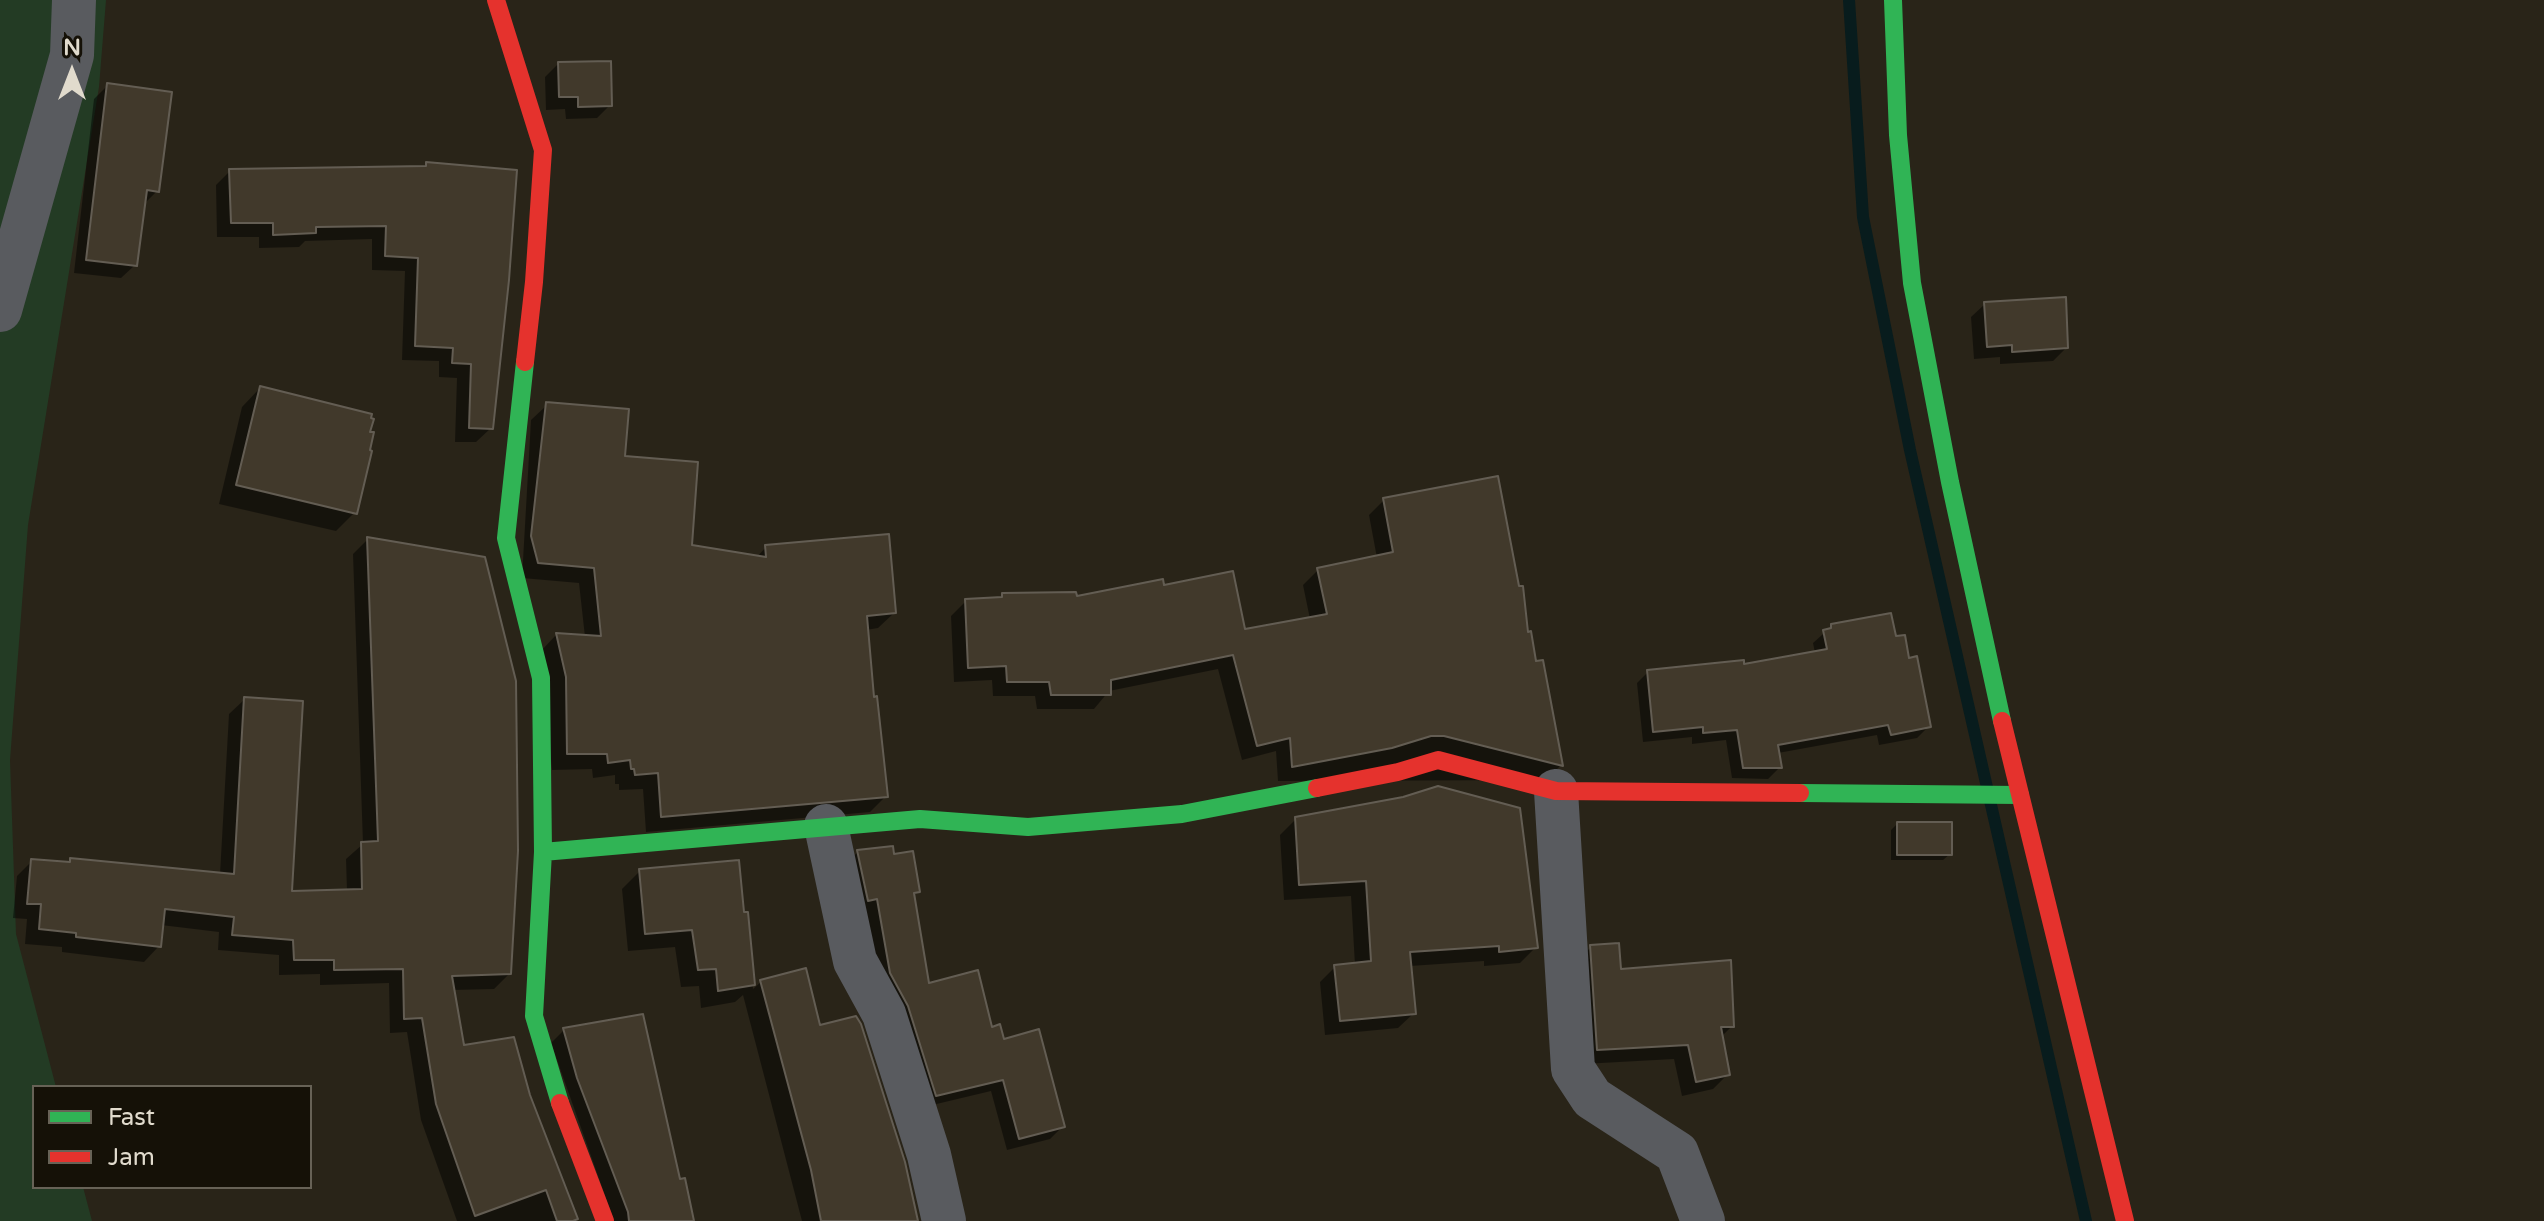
<!DOCTYPE html>
<html>
<head>
<meta charset="utf-8">
<style>
  body { margin:0 }
  #map { position:relative; width:2544px; height:1221px; overflow:hidden; background:#292418; font-family:"Varela Round",sans-serif }
  canvas { display:block }
  .legend { position:absolute; left:32px; top:1085px; width:280px; height:104px; box-sizing:border-box; background:#151107; border:2px solid #676256; margin:0; padding:10px 14px; list-style:none; font-size:24px; color:#e1dbcd }
  .legend li { display:flex; align-items:center; gap:16px; height:40px }
  .legend b { width:40px; border:2px solid #676256 }
  .north { position:absolute; left:32px; top:32px; width:80px; height:80px; -webkit-text-stroke:6px #151107; paint-order:stroke; rotate:0deg; font-size:22px; font-weight:700; line-height:32px; text-align:center; color:#e1dbcd }
  .north::after { content:''; display:block; margin:auto; width:28px; height:36px; background:#e1dbcd; clip-path:polygon(50% 0,100% 100%,50% 72%,0 100%) }
</style>
</head>
<body>
<div id="map">
<canvas width="2544" height="1221"></canvas>
<ul class="legend">
<li><b style="height:10px;background:#30b455"></b>Fast</li>
<li><b style="height:10px;background:#e5322d"></b>Jam</li>
</ul>
<div class="north">N</div>
</div>
<script>
const c = document.querySelector('canvas').getContext('2d');
c.lineJoin = 'round';
function paint(path, color) {
  c.fillStyle = color;
  c.fill(path, 'evenodd');
}
function toPath(rows) {
  const path = new Path2D();
  for (const r of rows) {
    path.moveTo(r[0], r[1]);
    for (let i = 2; i < r.length; i += 2) path.lineTo(r[i], r[i + 1]);
  }
  return path;
}
function strokePath(path, color, width, dash) {
  c.strokeStyle = color;
  c.lineWidth = width;
  c.lineCap = dash ? 'butt' : 'round';
  c.setLineDash(dash || []);
  c.stroke(path);
}
const green = toPath([
  [0,0,106,0,99,87,28,525,10,760,16,934,56,1087,34,1087,34,1187,83,1187,92,1221,0,1221]
]);
const shadow = toPath([
  [558,64,610,105,597,118,566,119,565,109,546,110,545,77],
  [107,86,157,191,144,204,135,265,121,278,74,273,94,99],
  [427,164,491,428,476,442,455,442,457,378,439,377,439,361,402,360,405,271,372,270,372,239,305,241,299,247,259,248,259,237,217,237,216,185,230,171,423,168],
  [1985,304,2066,348,2053,361,2000,364,2000,357,1974,359,1971,317],
  [260,388,355,512,336,531,219,504,242,407],
  [547,405,623,458,690,547,756,558,766,547,894,613,878,628,866,630,872,700,886,796,870,812,646,832,643,789,619,790,619,784,615,784,615,775,593,778,592,769,552,770,541,651,556,635,585,637,579,583,522,578,531,420],
  [1384,500,1526,634,1561,765,1546,780,1278,781,1276,751,1242,760,1218,669,1109,691,1094,709,1037,709,1035,696,993,696,992,680,954,682,951,616,966,601,998,599,1003,595,1075,599,1163,587,1243,631,1310,619,1303,585,1318,570,1377,558,1369,515],
  [368,539,509,974,494,989,452,990,462,1048,528,1095,576,1221,457,1221,421,1120,407,1032,390,1033,389,983,320,985,320,974,279,975,279,955,218,950,219,932,161,925,159,946,144,962,62,952,62,947,25,944,27,919,13,918,17,876,32,861,67,864,71,860,220,874,229,714,245,699,290,893,347,891,346,859,363,844,353,554],
  [1832,626,1894,639,1907,660,1929,726,1917,738,1879,745,1877,735,1778,753,1780,767,1768,779,1732,778,1726,740,1692,744,1692,737,1643,742,1637,683,1648,672,1742,666,1815,653,1813,643],
  [1296,819,1536,947,1520,963,1484,966,1484,961,1410,966,1414,1013,1398,1028,1325,1035,1320,982,1335,967,1355,965,1351,896,1284,900,1280,835],
  [1897,824,1950,854,1943,860,1891,860,1891,830],
  [858,852,892,857,918,891,912,897,928,985,991,1029,1002,1041,1062,1127,1050,1139,1007,1150,991,1091,924,1107,845,864],
  [640,871,746,914,753,989,761,982,819,1028,916,1221,802,1221,743,995,735,1002,701,1008,699,986,681,987,675,947,628,951,622,889],
  [1591,947,1619,972,1732,1026,1721,1037,1728,1074,1713,1089,1682,1096,1674,1059,1583,1064,1576,962],
  [564,1030,678,1181,692,1221,614,1221,551,1043]
]);
const stream = toPath([
  [1849,0,1863,217,1910,450,2086,1221]
]);
const building = toPath([
  [611,61,612,106,578,107,578,97,559,97,558,62,611,61],
  [107,83,172,92,159,192,147,190,137,266,86,260,107,83],
  [426,162,517,170,509,280,493,429,469,428,471,364,452,363,453,348,415,346,418,258,385,256,386,226,316,227,316,233,273,235,273,223,231,223,229,169,426,166,426,162],
  [2066,297,2068,348,2012,352,2012,345,1987,347,1984,302,2066,297],
  [260,386,372,414,371,418,374,419,370,432,374,432,370,450,372,451,357,514,236,485,260,386],
  [546,402,629,409,625,456,698,462,692,545,766,557,765,545,889,534,896,613,867,616,874,697,877,696,888,797,661,817,658,773,635,775,634,769,631,769,630,760,608,763,607,754,567,754,566,677,556,633,601,636,594,568,538,563,531,536,546,402],
  [1498,476,1519,586,1523,586,1528,632,1531,631,1536,661,1543,660,1563,766,1444,736,1431,736,1392,748,1292,767,1290,738,1257,746,1233,655,1111,680,1111,695,1051,695,1049,682,1007,682,1006,666,968,668,965,599,1002,597,1002,593,1076,592,1077,596,1163,579,1164,585,1233,571,1245,629,1327,614,1317,568,1393,552,1383,498,1498,476],
  [367,537,485,557,516,681,518,851,511,974,452,976,464,1045,514,1037,530,1095,578,1219,573,1221,557,1221,546,1190,475,1216,436,1104,422,1018,404,1019,403,969,334,970,334,960,294,960,293,940,232,935,234,917,165,909,161,947,76,937,76,933,39,929,41,904,27,904,31,859,70,862,70,858,234,874,244,697,303,701,292,891,362,889,361,842,378,841,367,537],
  [1891,613,1896,636,1905,635,1909,658,1917,656,1931,727,1891,735,1888,725,1778,745,1782,768,1743,768,1737,730,1703,733,1703,727,1653,732,1647,670,1744,660,1744,664,1827,649,1823,630,1831,628,1831,624,1891,613],
  [1438,786,1520,808,1538,948,1499,952,1499,946,1410,952,1416,1014,1340,1021,1334,965,1371,961,1366,881,1299,885,1295,817,1403,797,1438,786],
  [1897,822,1952,822,1952,855,1897,855,1897,822],
  [893,846,894,854,913,851,920,892,914,893,929,983,978,970,992,1027,1000,1024,1004,1039,1039,1029,1065,1127,1019,1139,1003,1080,936,1096,908,1006,890,973,877,899,868,901,857,850,893,846],
  [739,860,744,912,748,912,755,985,718,991,716,969,698,970,692,930,645,934,639,869,739,860],
  [1619,943,1621,969,1731,960,1734,1027,1721,1027,1730,1075,1696,1082,1688,1045,1597,1050,1590,945,1619,943],
  [806,968,820,1025,856,1016,861,1024,905,1162,918,1221,821,1221,811,1170,760,980,806,968],
  [643,1014,680,1179,685,1178,694,1221,629,1221,628,1212,577,1078,563,1028,643,1014]
]);
const street = toPath([
  [0,310,72,55,74,0],
  [1556,791,1573,1069,1592,1098,1677,1153,1703,1221],
  [826,826,855,961,884,1014,929,1155,944,1221]
]);
const fast = toPath([
  [1893,0,1898,135,1912,283,1950,482,2002,721],
  [525,362,506,538,541,678,543,852,534,1016,560,1103],
  [1800,793,2020,795],
  [543,852,920,819,1028,827,1182,814,1317,788]
]);
const jam = toPath([
  [496,0,543,150,534,282,525,362],
  [2002,721,2125,1221],
  [1317,788,1398,772,1438,760,1556,791,1800,793],
  [560,1103,605,1221]
]);
paint(green, '#233b24');
paint(shadow, '#0007');
strokePath(stream, '#081c1d', 12);
paint(building, '#41392b');
strokePath(building, '#635d53', 2);
strokePath(street, '#595b5f', 44);
strokePath(fast, '#30b455', 18);
strokePath(jam, '#e5322d', 18);
</script>
</body>
</html>
